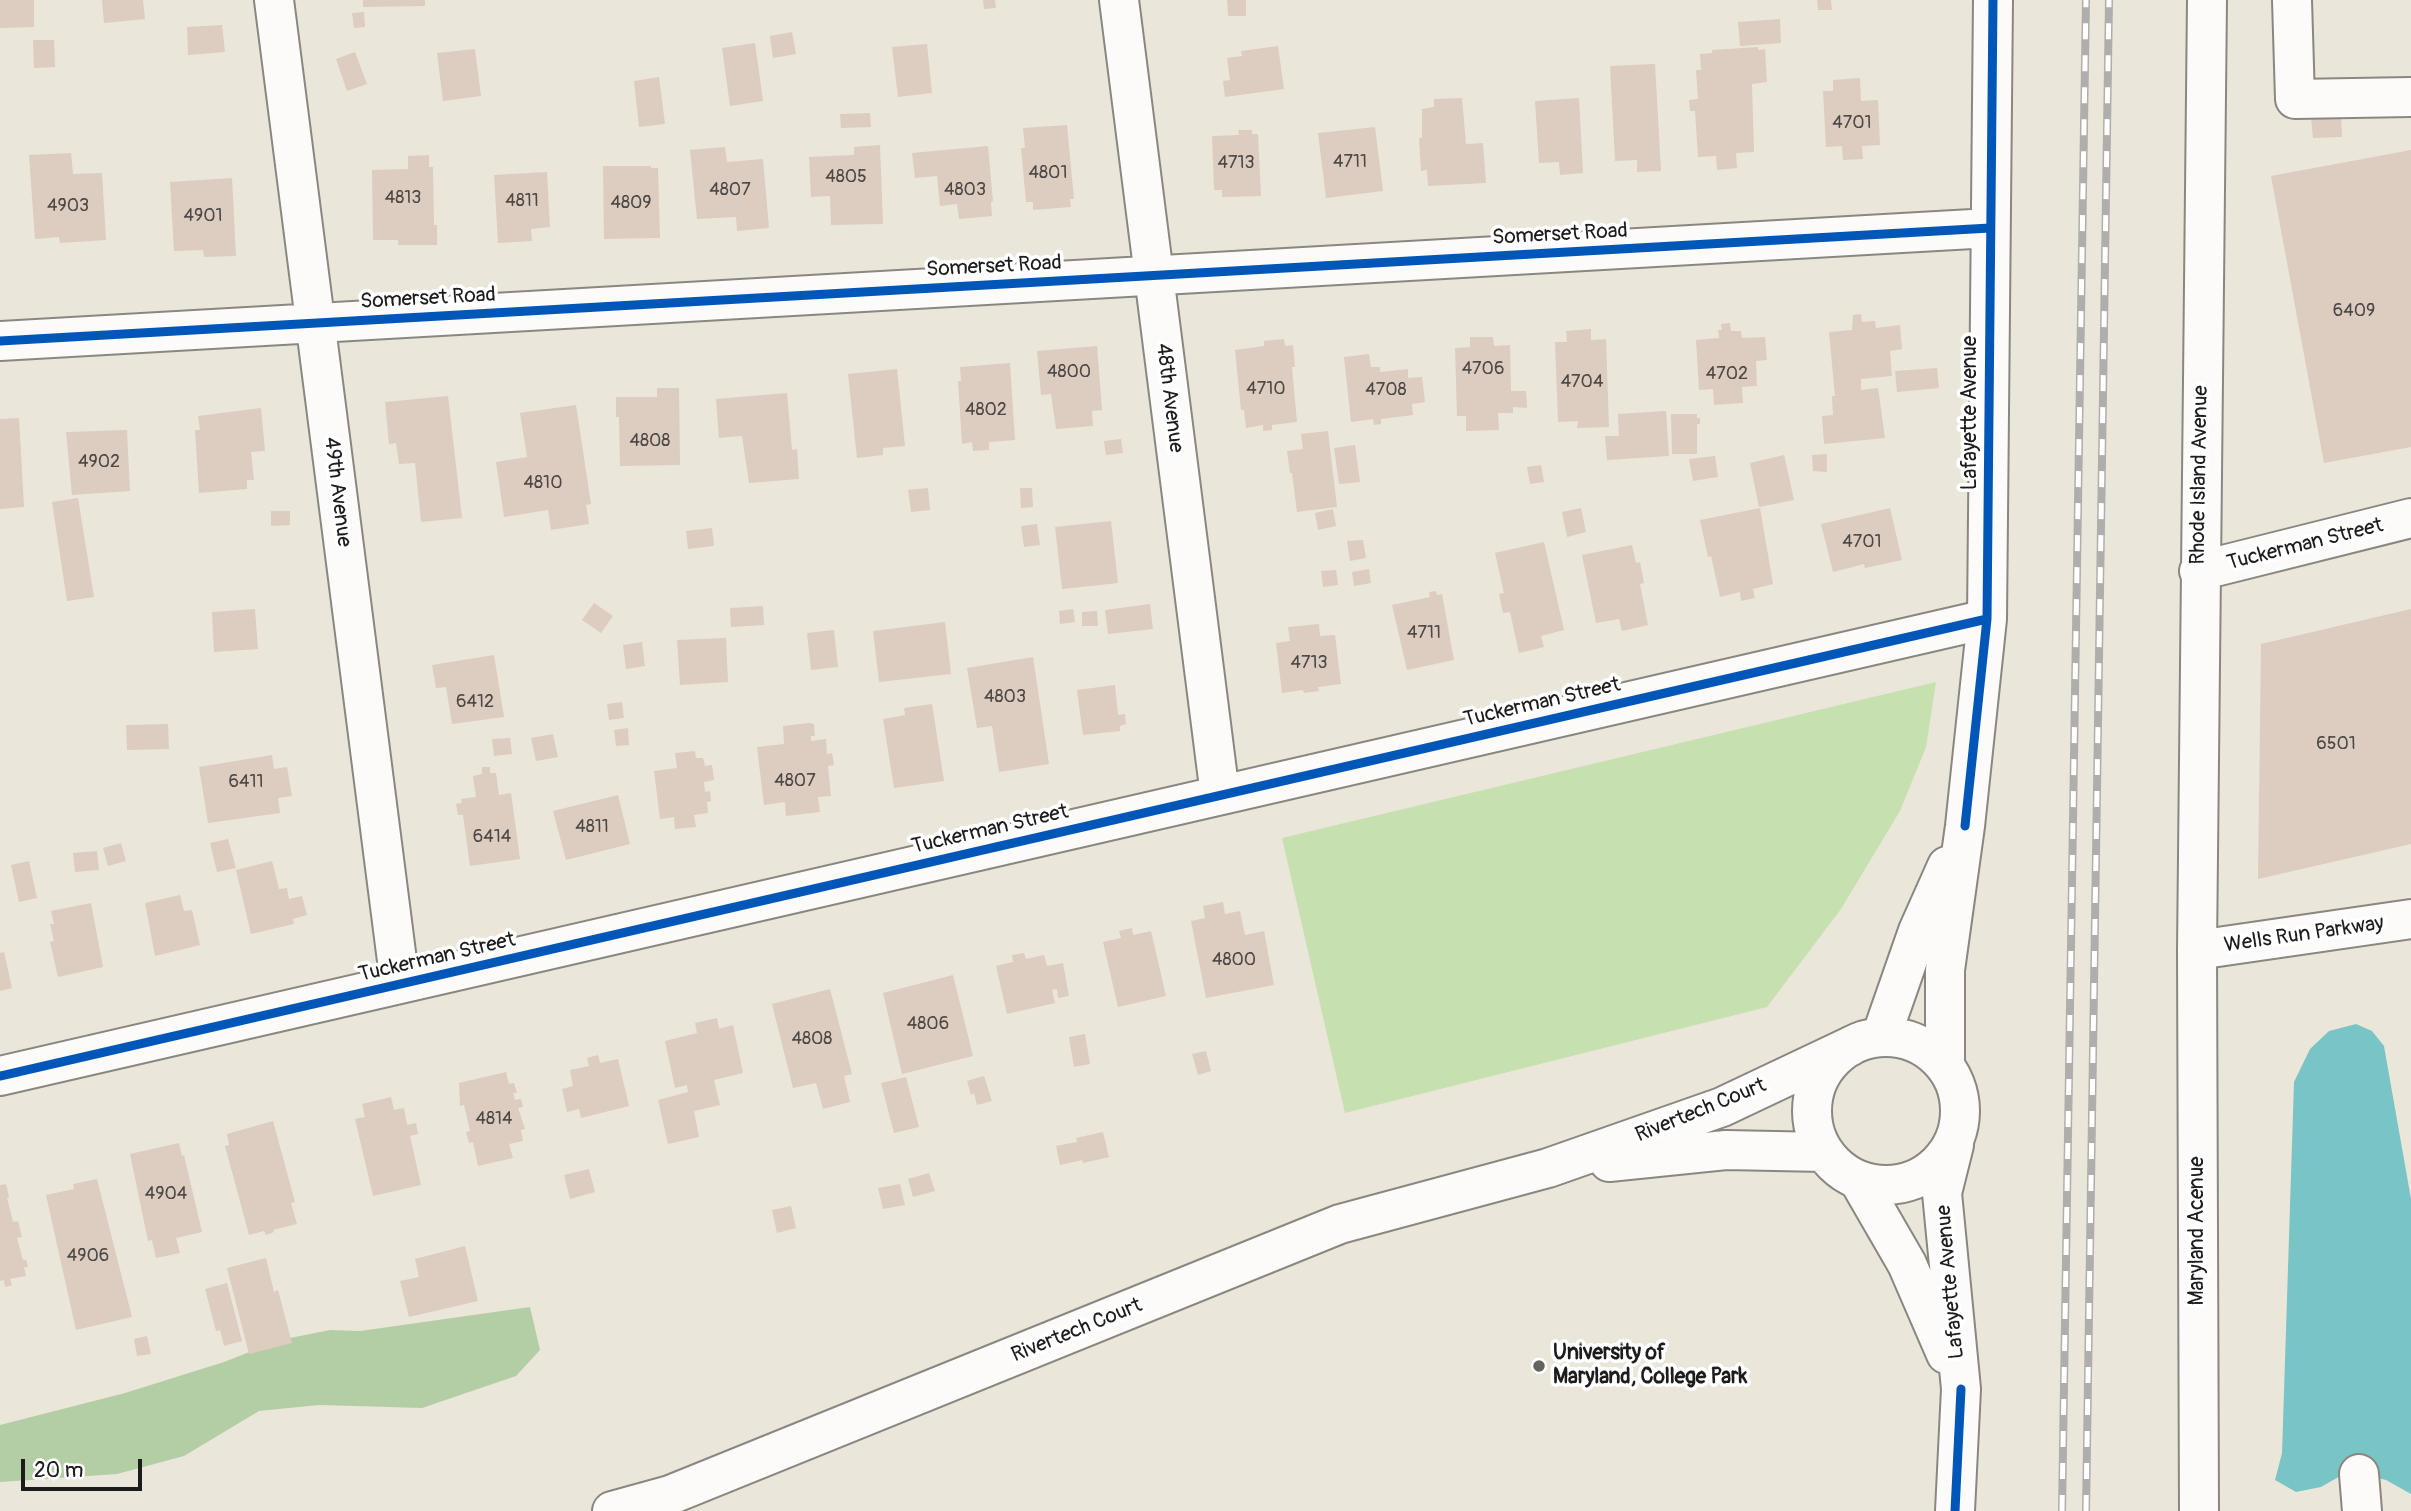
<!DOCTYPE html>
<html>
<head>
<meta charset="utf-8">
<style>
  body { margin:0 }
  #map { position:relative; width:2411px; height:1511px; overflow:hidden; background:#ebe6da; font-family:Pangolin,sans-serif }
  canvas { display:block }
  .scale { position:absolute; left:21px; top:1459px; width:121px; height:32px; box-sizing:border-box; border:4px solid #1c1c1c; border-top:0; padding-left:9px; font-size:21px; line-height:24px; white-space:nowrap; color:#1c1c1c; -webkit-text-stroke:5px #fff; paint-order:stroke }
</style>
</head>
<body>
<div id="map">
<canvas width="2411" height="1511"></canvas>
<div class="scale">20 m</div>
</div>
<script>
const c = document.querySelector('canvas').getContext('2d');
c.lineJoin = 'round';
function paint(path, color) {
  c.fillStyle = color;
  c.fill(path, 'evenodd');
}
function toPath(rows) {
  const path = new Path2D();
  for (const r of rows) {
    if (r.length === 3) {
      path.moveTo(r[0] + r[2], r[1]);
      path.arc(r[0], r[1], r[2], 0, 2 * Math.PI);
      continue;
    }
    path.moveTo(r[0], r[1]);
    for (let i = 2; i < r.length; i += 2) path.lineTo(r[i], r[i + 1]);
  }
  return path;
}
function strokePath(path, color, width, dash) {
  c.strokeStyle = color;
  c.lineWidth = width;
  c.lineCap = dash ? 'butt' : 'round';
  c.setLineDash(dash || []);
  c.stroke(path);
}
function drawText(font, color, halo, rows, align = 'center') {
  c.font = font + ' Pangolin,sans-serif';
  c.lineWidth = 7;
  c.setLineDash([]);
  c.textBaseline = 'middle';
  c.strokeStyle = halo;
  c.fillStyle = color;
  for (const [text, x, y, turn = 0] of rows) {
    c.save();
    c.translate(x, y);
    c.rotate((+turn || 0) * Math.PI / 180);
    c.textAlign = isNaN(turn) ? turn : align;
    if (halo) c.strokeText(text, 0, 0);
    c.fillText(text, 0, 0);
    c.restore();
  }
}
const green = toPath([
  [1936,682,1926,747,1900,811,1841,909,1767,1007,1345,1113,1282,838]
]);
const forest = toPath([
  [530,1307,540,1350,516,1376,422,1408,319,1405,259,1411,184,1456,117,1474,0,1482,0,1425,125,1393,224,1362,280,1340,330,1330,360,1331]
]);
const water = toPath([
  [2356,1024,2372,1031,2384,1046,2411,1199,2411,1494,2386,1480,2349,1471,2321,1487,2296,1492,2275,1480,2282,1453,2294,1082,2310,1049,2329,1031]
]);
const building = toPath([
  [0,0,34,0,34,27,0,28],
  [102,0,143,0,145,19,104,23],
  [363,0,425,0,425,6,363,7],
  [983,0,995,0,996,8,984,9],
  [1227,0,1246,0,1246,16,1228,16],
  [1817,0,1831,0,1832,10,1818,10],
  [364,12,365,27,354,28,352,13],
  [1780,19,1781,43,1740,46,1738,22],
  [222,25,225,52,188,55,187,27],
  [792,32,796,54,773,58,770,36],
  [33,40,54,40,55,67,34,68],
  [755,43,763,101,730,106,722,48],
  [927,44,932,93,898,97,892,47],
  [1278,46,1284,89,1225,97,1223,81,1230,80,1227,58,1242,56,1241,51],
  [1758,47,1758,50,1765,49,1767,82,1752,84,1754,152,1736,153,1737,168,1717,170,1716,156,1698,157,1695,111,1690,111,1689,100,1698,99,1696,70,1701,70,1700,54,1712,53,1712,50],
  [475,49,481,96,443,101,437,53],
  [355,52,367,84,347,91,336,59],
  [1655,64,1661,171,1637,172,1637,160,1615,161,1610,66],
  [659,77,665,124,639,127,634,81],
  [1860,78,1861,101,1878,100,1880,145,1862,146,1863,159,1843,160,1842,146,1826,147,1823,91,1833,91,1833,80],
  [1462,98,1466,144,1483,143,1486,183,1428,186,1427,170,1421,171,1419,138,1422,138,1422,109,1434,107,1434,99],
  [1579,98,1583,173,1560,175,1559,162,1539,163,1535,101],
  [870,113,871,127,841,128,840,114],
  [2341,116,2342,137,2313,138,2311,118],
  [1067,125,1074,199,1070,199,1071,207,1033,210,1033,202,1026,202,1021,148,1025,148,1023,128],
  [1375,127,1383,191,1326,198,1318,133],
  [1238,130,1252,130,1252,134,1258,134,1261,196,1222,197,1222,190,1214,190,1212,136,1239,135],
  [880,145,883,224,831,225,830,196,811,197,809,157,854,155,854,147],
  [988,146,993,201,991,202,992,216,959,219,957,204,940,206,937,176,915,178,912,153],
  [725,147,727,162,763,159,769,228,737,231,736,217,697,219,690,150],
  [2411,150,2411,447,2324,463,2271,176],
  [71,153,73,174,102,173,106,240,60,243,59,237,35,239,29,155],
  [429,155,429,167,433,167,434,225,437,225,437,245,398,245,398,240,373,240,372,170,408,169,408,156],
  [603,166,651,166,651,168,658,168,660,238,604,239],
  [547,172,550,227,531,229,532,241,498,243,494,175],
  [232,178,236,256,204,257,203,250,174,251,170,182],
  [1861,314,1862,322,1875,321,1876,328,1900,325,1902,349,1890,351,1892,376,1861,379,1861,390,1878,388,1885,438,1824,444,1822,416,1833,415,1832,396,1835,396,1829,332,1852,330,1853,315],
  [1730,323,1731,331,1741,331,1742,338,1765,337,1767,360,1756,361,1757,386,1742,387,1743,403,1714,405,1713,389,1699,390,1696,340,1719,338,1718,330,1722,330,1721,324],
  [1591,329,1591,340,1606,339,1609,427,1577,428,1578,421,1558,422,1555,342,1567,342,1566,331],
  [1470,337,1493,337,1494,346,1510,345,1511,391,1526,391,1527,408,1513,407,1513,413,1498,413,1499,430,1466,431,1466,416,1457,416,1455,348,1470,347],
  [1284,339,1285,346,1293,345,1295,367,1292,367,1297,422,1272,425,1272,430,1263,431,1263,425,1246,428,1244,410,1241,410,1235,350,1264,346,1264,341],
  [1097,346,1102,410,1092,411,1093,426,1056,429,1051,394,1041,395,1037,351],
  [1369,354,1371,367,1380,367,1380,372,1408,369,1408,378,1422,377,1425,402,1412,404,1413,415,1381,419,1381,424,1374,425,1373,419,1351,422,1344,357],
  [1010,363,1015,440,989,442,989,450,973,451,972,442,962,444,958,381,961,381,960,367],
  [1937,368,1939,388,1897,392,1895,371],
  [897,369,905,446,883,448,883,455,857,458,848,374],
  [657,388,679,388,680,465,620,466,619,417,616,417,616,397,657,397],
  [787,393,792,450,797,449,799,479,749,483,742,436,719,438,716,399],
  [448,396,462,518,421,522,415,463,399,464,396,443,389,444,385,402],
  [576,405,591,504,586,505,589,524,551,530,548,510,504,517,496,462,527,457,520,413],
  [261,408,265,451,251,452,254,480,247,480,247,489,199,493,195,430,200,430,198,416],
  [1666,411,1669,456,1607,460,1605,436,1619,436,1618,414],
  [1671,414,1697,414,1697,418,1700,418,1700,424,1697,424,1697,454,1672,454],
  [19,418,24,507,0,509,0,419],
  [127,430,130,491,72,495,66,432],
  [1328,431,1337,507,1297,512,1292,473,1290,473,1287,451,1303,449,1301,434],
  [1121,439,1123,453,1106,455,1104,441],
  [1355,445,1360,482,1339,484,1334,448],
  [1827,454,1827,472,1813,471,1812,455],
  [1784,455,1794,500,1759,507,1750,463],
  [1715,456,1718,477,1693,481,1689,459],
  [1541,465,1544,482,1530,484,1527,467],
  [928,488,930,510,911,512,908,490],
  [1020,488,1032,488,1033,507,1021,508],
  [78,498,94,597,67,601,52,502],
  [1581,508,1586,532,1567,537,1562,512],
  [1760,508,1773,584,1753,589,1755,598,1741,601,1740,592,1720,597,1711,556,1708,557,1700,520],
  [1890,508,1902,560,1865,568,1864,564,1833,572,1821,524],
  [1333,509,1336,526,1318,530,1315,513],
  [271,511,290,511,290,525,271,526],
  [1111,521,1118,583,1062,589,1055,527],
  [1037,524,1040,545,1024,547,1021,526],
  [712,528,714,546,688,549,686,531],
  [1363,540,1366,558,1350,561,1347,541],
  [1544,542,1564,630,1541,636,1544,647,1519,653,1510,612,1503,613,1499,594,1504,593,1495,553],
  [1632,545,1636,563,1640,562,1644,583,1640,584,1648,625,1622,631,1619,619,1596,623,1582,555],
  [1369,569,1371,583,1354,586,1352,572],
  [1336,570,1338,585,1323,587,1321,571],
  [1436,591,1437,595,1442,594,1454,660,1407,670,1392,605,1430,597,1429,592],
  [594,603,613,616,601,633,582,620],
  [1150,604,1153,629,1108,634,1105,610],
  [763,606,764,625,731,627,730,608],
  [255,609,258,649,214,652,212,612],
  [1073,609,1075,622,1060,624,1059,611],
  [2411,609,2411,844,2258,879,2261,644],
  [1097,611,1098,626,1082,626,1082,612],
  [945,622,951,674,879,682,873,631],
  [1319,624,1320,636,1335,635,1341,684,1318,687,1319,691,1304,693,1303,690,1282,693,1276,643,1290,641,1288,627],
  [834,630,838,667,811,670,807,633],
  [726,638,728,682,680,685,677,640],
  [642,642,645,666,626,669,623,645],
  [494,655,504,717,452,724,446,687,436,688,432,665],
  [1033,657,1049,764,999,772,992,726,977,728,967,668],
  [1115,685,1118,715,1125,714,1126,724,1120,726,1120,731,1083,735,1077,690],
  [622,702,624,718,609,720,607,704],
  [932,704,944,781,894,788,883,719,905,715,904,708],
  [809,723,814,724,815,736,811,736,811,741,826,739,827,754,832,753,834,765,828,766,831,796,818,797,820,812,786,816,785,802,764,805,757,747,784,744,783,726],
  [168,724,169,749,127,750,126,725],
  [628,728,629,745,616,746,614,730],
  [553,734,558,757,536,761,531,738],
  [510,738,512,754,494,756,492,739],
  [695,751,696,758,703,758,705,766,712,765,714,780,704,782,705,792,710,791,711,801,707,802,708,813,694,815,696,827,675,829,674,817,660,819,654,771,677,768,675,753],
  [272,755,274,769,287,767,292,796,278,798,280,813,208,823,199,767],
  [482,767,490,767,490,773,496,773,499,795,511,793,520,859,470,866,463,815,458,815,456,804,462,803,461,799,476,797,473,776,482,774],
  [618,795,630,844,566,860,553,811],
  [228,839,236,868,217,872,210,843],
  [121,843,126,861,108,866,103,848],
  [97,851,99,870,75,872,73,853],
  [29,861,37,898,19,902,11,865],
  [272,861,279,889,287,888,289,899,302,896,307,915,293,919,294,924,251,934,236,870],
  [180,895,184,911,192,910,200,945,155,956,145,903],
  [1223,902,1225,914,1240,911,1245,935,1264,931,1274,985,1206,998,1191,921,1205,918,1203,906],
  [91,903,103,967,58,977,50,942,54,941,50,924,54,924,51,911],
  [1132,928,1133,935,1151,931,1166,996,1118,1007,1103,942,1121,938,1119,931],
  [4,952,12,988,0,991,0,953],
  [1024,953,1026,959,1044,955,1047,966,1063,963,1069,996,1058,998,1057,989,1052,990,1055,1003,1007,1014,996,966,1013,962,1012,955],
  [953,975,973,1056,902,1074,883,993],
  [830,989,852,1074,844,1076,850,1102,823,1109,816,1083,793,1088,772,1004],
  [717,1018,719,1029,733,1025,743,1073,714,1080,720,1105,694,1111,699,1137,668,1144,658,1100,688,1092,687,1085,675,1088,665,1041,697,1033,695,1023],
  [1085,1034,1090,1064,1074,1067,1069,1037],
  [1206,1051,1211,1071,1198,1075,1192,1054],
  [598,1055,600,1063,618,1059,629,1106,581,1118,579,1109,567,1112,562,1089,573,1086,570,1070,589,1066,587,1058],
  [506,1072,509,1084,514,1083,517,1093,513,1093,515,1100,521,1099,523,1107,518,1108,525,1129,521,1130,523,1141,509,1144,513,1158,478,1166,473,1142,469,1143,466,1132,470,1131,464,1105,460,1106,459,1083],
  [984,1076,992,1101,977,1105,974,1093,971,1095,967,1081],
  [906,1077,919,1127,894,1133,881,1083],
  [391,1097,394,1110,404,1108,407,1125,416,1123,418,1134,410,1136,421,1185,373,1196,355,1119,365,1117,362,1104],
  [273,1121,295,1202,291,1203,297,1224,273,1230,274,1232,266,1235,264,1231,249,1235,225,1146,229,1145,227,1134],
  [1103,1132,1109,1157,1083,1163,1082,1160,1060,1165,1056,1146,1077,1142,1076,1138],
  [179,1143,182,1156,184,1155,202,1232,176,1238,180,1253,156,1258,152,1240,148,1241,130,1154],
  [589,1169,595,1192,570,1199,564,1175],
  [929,1173,935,1191,913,1197,908,1179],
  [97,1179,132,1317,76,1330,46,1195,74,1189,73,1184],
  [6,1184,9,1197,7,1198,13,1222,18,1221,22,1237,17,1238,23,1260,26,1260,28,1267,24,1267,26,1276,10,1279,12,1285,5,1287,4,1280,0,1281,0,1185],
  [900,1184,905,1205,883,1209,878,1188],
  [791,1206,796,1228,777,1233,772,1210],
  [465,1246,478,1301,409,1317,400,1281,419,1277,415,1259],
  [266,1258,274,1292,278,1290,292,1343,249,1354,227,1268],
  [227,1283,242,1341,224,1346,220,1330,216,1331,205,1289],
  [147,1336,151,1354,137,1356,134,1339]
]);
const minor = toPath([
  [274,0,400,984],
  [1119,0,1220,795],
  [2292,0,2295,99,2411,97],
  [0,341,1990,228],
  [2199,571,2411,518],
  [2197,950,2411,919],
  [1881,1037,1918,931,1947,866],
  [1886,1111,74],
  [1945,1065,1945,970,1965,826,1987,619,1993,0],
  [0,1076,1987,619],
  [1954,1145,1942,1193,1961,1389,1955,1511],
  [1609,1162,1726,1150,1824,1152],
  [1859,1181,1907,1264,1946,1354],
  [2359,1474,2362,1511],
  [612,1511,670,1495,1340,1224,1548,1168,1722,1107,1851,1046],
  [2199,1511,2197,950,2207,0]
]);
const rail = toPath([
  [2062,1511,2086,0],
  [2086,1511,2109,0]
]);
const cycleway = toPath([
  [0,341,1990,228],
  [1965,826,1987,619,1993,0],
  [0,1076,1987,619],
  [1955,1511,1961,1389]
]);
const markers = [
  [1539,1366,7,"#64635e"]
];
const numberNames = [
  ["4701",1852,123],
  ["4711",1350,162],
  ["4713",1236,163],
  ["4801",1048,173],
  ["4805",846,177],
  ["4807",730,190],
  ["4803",965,190],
  ["4813",403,198],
  ["4811",522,201],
  ["4809",631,203],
  ["4903",68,206],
  ["4901",203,216],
  ["6409",2354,311],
  ["4706",1483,369],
  ["4800",1069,372],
  ["4702",1727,374],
  ["4704",1582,382],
  ["4710",1266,389],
  ["4708",1386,390],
  ["4802",986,410],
  ["4808",650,441],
  ["4902",99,462],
  ["4810",543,483],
  ["4701",1862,542],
  ["4711",1424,633],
  ["4713",1309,663],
  ["4803",1005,697],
  ["6412",475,702],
  ["6501",2336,744],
  ["4807",795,781],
  ["6411",246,782],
  ["4811",592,827],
  ["6414",492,837],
  ["4800",1234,960],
  ["4806",928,1024],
  ["4808",812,1039],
  ["4814",494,1119],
  ["4904",166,1194],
  ["4906",88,1256]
];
const streetNames = [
  ["Somerset Road",1560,235,-3],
  ["Somerset Road",994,267,-3],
  ["Somerset Road",428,299,-3],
  ["48th Avenue",1169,398,83],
  ["Lafayette Avenue",1971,413,-90],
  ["Rhode Island Avenue",2200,475,-89],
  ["49th Avenue",337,492,83],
  ["Tuckerman Street",2305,545,-14],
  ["Tuckerman Street",1542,703,-13],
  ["Tuckerman Street",990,830,-13],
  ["Wells Run Parkway",2304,935,-8],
  ["Tuckerman Street",437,958,-13],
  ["Rivertech Court",1701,1111,-22],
  ["Maryland Acenue",2198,1231,-90],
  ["Lafayette Avenue",1951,1282,-95],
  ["Rivertech Court",1077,1331,-22]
];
const poiNames = [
  ["University of",1553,1354],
  ["Maryland, College Park",1553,1378]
];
paint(green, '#c6e0af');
paint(forest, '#b3cea4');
paint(water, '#79c5c6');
paint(building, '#ddccc0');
strokePath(minor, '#8a8781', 42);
strokePath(minor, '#fcfbf9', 38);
strokePath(rail, '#afaeac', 8);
strokePath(rail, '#fff', 5, [16]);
strokePath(cycleway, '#0057b8', 9);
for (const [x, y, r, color] of markers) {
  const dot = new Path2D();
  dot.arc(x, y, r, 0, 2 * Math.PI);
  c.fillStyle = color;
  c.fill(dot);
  strokePath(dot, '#fff', 2.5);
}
drawText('18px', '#4c4845', null, numberNames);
drawText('21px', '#1c1c1c', '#fff', streetNames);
drawText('bold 21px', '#1c1c1c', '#fff', poiNames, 'left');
</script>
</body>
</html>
